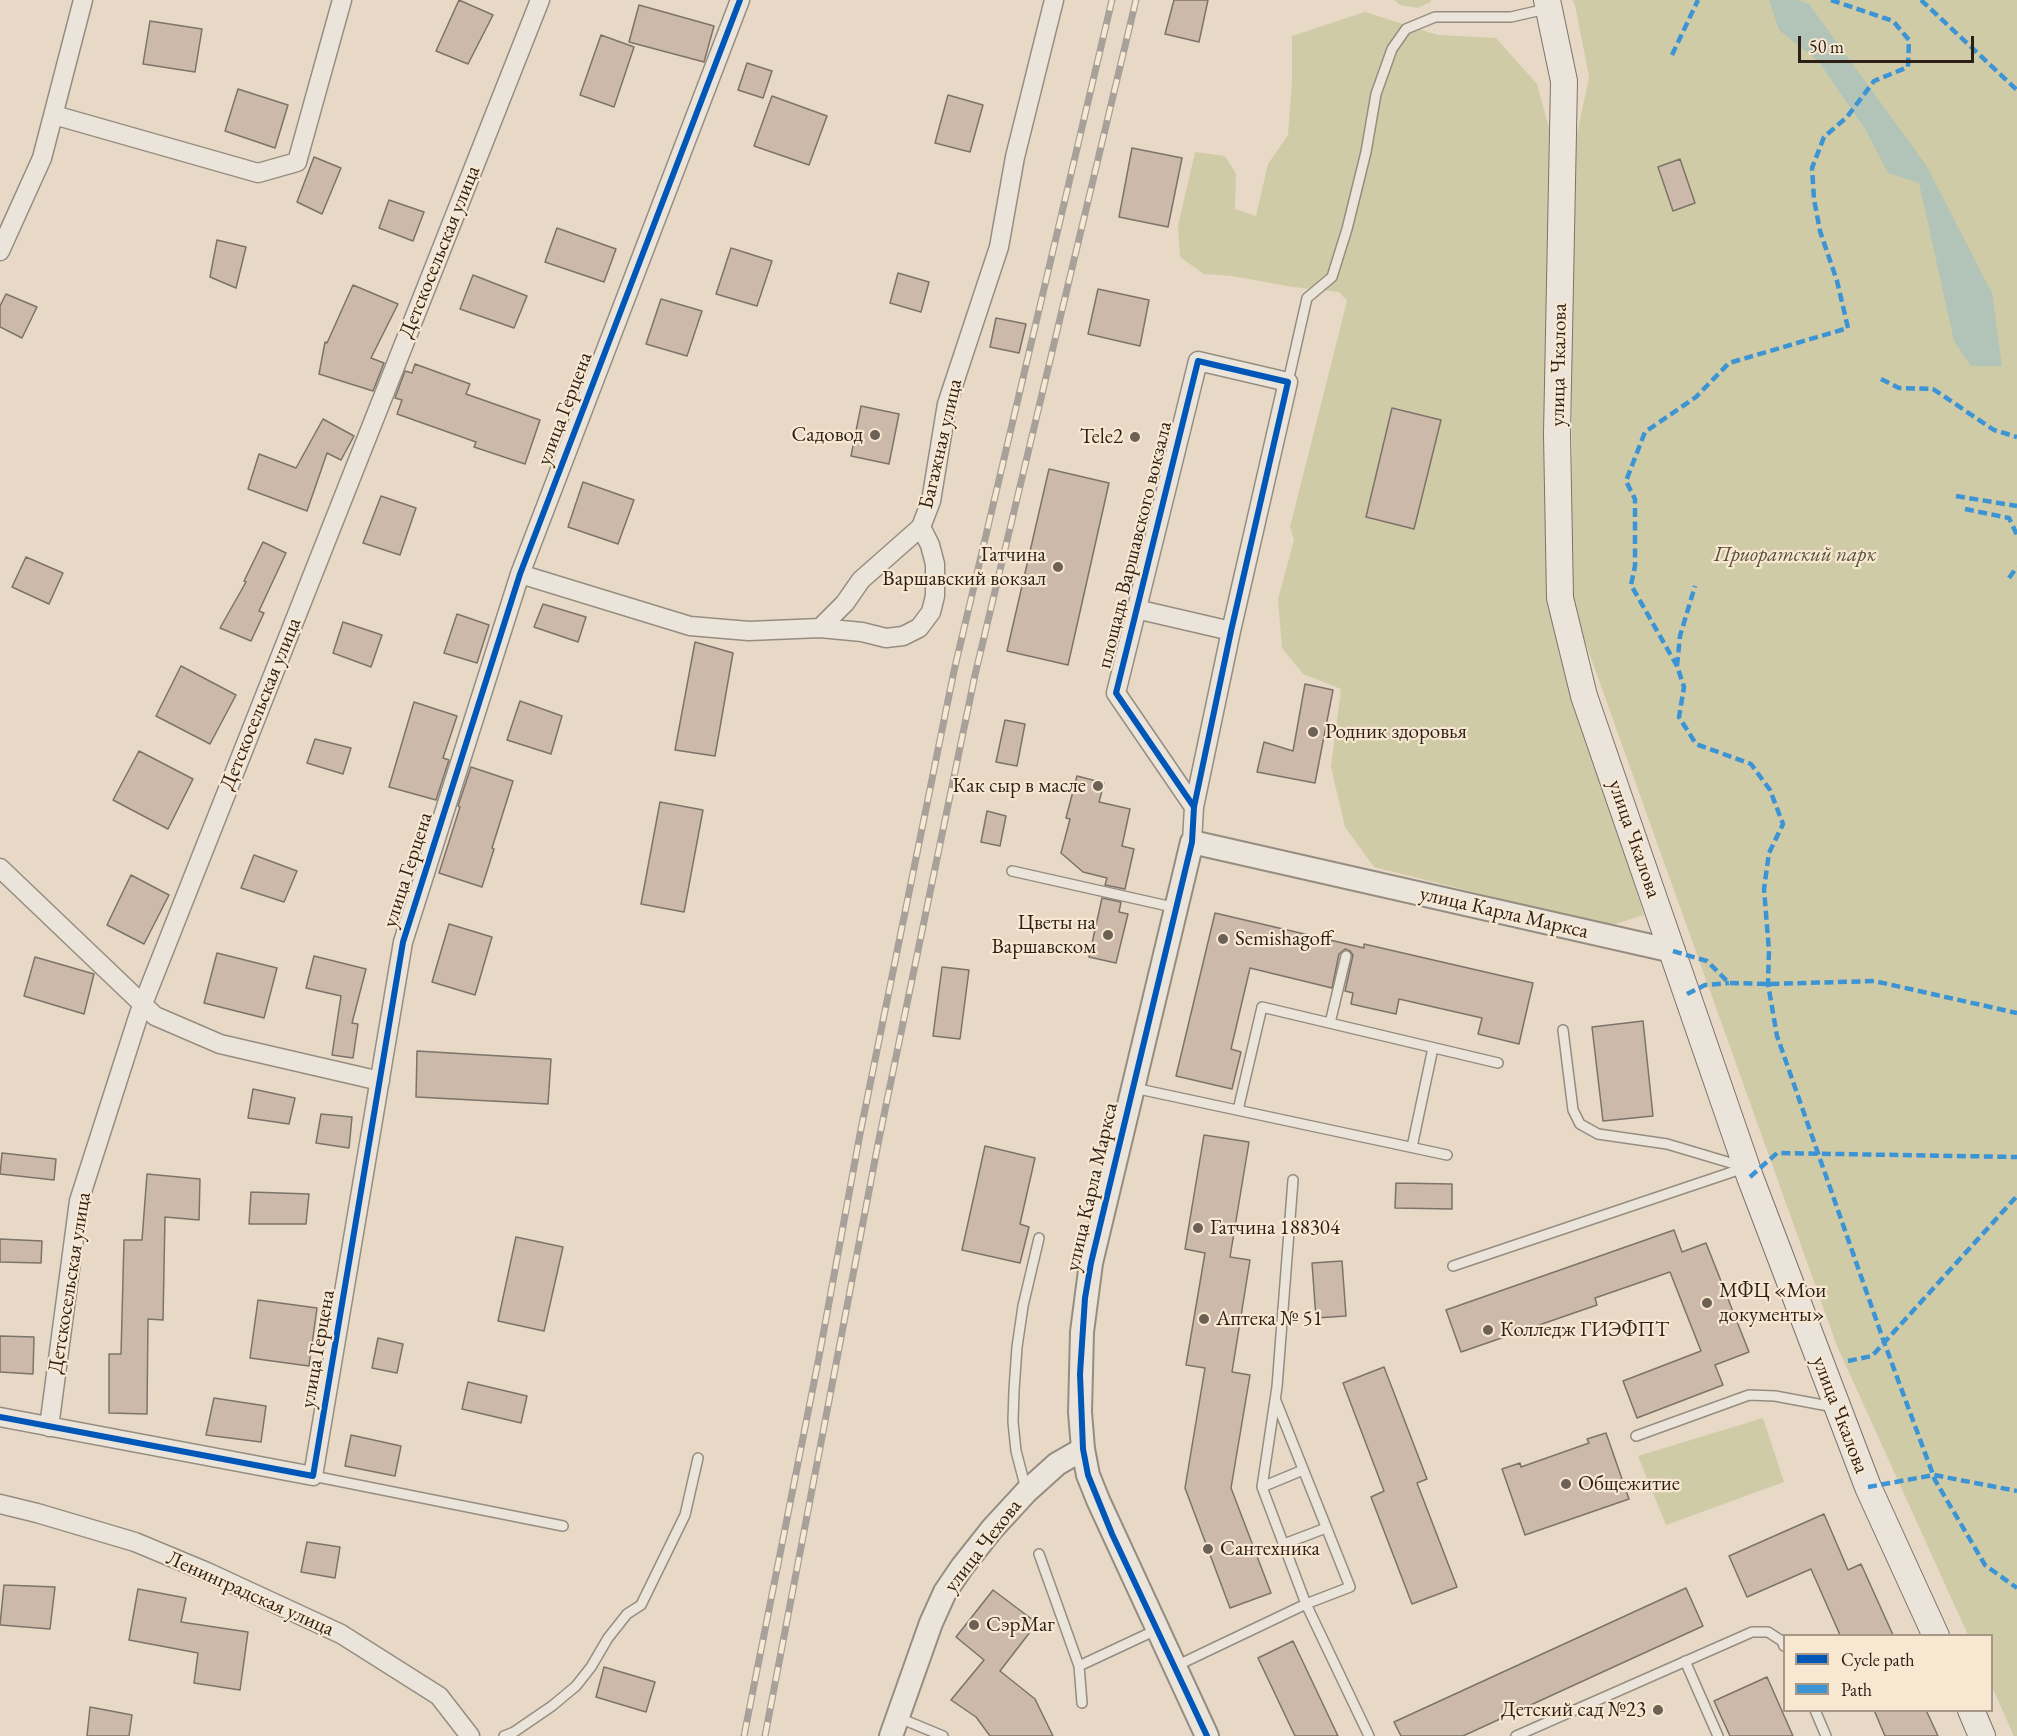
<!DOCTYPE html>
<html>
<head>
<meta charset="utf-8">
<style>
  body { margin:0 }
  #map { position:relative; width:2017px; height:1736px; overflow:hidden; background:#e7d9c6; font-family:"EB Garamond",serif }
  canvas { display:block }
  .legend { position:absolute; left:1783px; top:1634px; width:210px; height:78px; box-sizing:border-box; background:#f8e8d2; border:2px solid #a69887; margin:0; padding:8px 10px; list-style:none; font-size:18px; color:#2b1f16 }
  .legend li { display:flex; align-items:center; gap:12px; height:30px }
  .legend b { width:30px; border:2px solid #a69887 }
  .scale { position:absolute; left:1798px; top:36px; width:176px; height:27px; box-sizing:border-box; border:3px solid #2b1f16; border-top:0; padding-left:8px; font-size:18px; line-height:21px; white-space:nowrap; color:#2b1f16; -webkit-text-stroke:4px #f8e8d2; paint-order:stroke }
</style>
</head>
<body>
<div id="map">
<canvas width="2017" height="1736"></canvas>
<ul class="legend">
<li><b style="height:8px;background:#0057b8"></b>Cycle path</li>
<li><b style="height:8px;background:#3c94d4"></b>Path</li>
</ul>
<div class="scale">50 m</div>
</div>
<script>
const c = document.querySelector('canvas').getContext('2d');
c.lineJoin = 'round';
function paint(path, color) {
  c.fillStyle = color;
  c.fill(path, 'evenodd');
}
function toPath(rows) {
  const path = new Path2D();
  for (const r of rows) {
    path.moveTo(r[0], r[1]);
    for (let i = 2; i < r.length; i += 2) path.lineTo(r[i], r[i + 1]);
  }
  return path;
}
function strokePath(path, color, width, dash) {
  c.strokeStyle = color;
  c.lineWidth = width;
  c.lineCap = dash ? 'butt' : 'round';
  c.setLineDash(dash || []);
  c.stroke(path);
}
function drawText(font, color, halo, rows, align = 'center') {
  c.font = font + ' "EB Garamond",serif';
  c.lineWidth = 4.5;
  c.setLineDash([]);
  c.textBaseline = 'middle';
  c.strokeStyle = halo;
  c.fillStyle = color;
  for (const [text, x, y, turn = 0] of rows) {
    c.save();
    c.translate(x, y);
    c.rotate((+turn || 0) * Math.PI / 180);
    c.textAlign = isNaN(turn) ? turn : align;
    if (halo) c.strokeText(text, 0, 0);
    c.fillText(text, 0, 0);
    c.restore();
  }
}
const green = toPath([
  [1394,0,1431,0,1431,2,1418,8,1400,5],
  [1572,0,2017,0,2017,1736,2014,1736,1992,1687,1992,1636,1968,1635,1837,1346,1572,605,1572,158,1589,77,1575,5],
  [1365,12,1438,35,1496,38,1537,84,1552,139,1553,159,1545,497,1547,599,1578,705,1644,915,1609,926,1374,867,1345,827,1331,767,1341,689,1303,674,1282,648,1278,599,1294,540,1290,527,1347,301,1339,292,1293,287,1232,276,1204,274,1180,257,1178,226,1195,152,1225,156,1236,174,1235,209,1256,216,1268,164,1288,135,1292,82,1292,36],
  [1763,1418,1784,1482,1666,1525,1638,1456]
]);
const water = toPath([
  [1769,0,1797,0,1809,4,1926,165,1992,293,2002,366,1971,366,1954,341,1919,183,1888,173,1865,129,1819,62,1779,30]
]);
const building = toPath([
  [459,0,493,15,468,64,436,51,459,0],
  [1174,0,1208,0,1199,42,1165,34,1174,0],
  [639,5,714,26,704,62,629,42,639,5],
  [150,21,202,29,195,72,143,64,150,21],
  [601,35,634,47,614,107,580,95,601,35],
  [747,63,772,71,763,98,738,90,747,63],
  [238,89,288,105,275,148,225,131,238,89],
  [948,95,983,105,970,152,935,143,948,95],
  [772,96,827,116,809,165,754,146,772,96],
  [1132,148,1182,158,1168,227,1119,217,1132,148],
  [314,157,341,168,322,214,297,202,314,157],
  [1680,159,1695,203,1673,211,1658,167,1680,159],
  [389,200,424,212,413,241,379,228,389,200],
  [557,228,616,249,604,282,545,262,557,228],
  [217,240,246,247,236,288,210,277,217,240],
  [731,248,772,261,757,306,716,294,731,248],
  [898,273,929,282,921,312,890,303,898,273],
  [473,275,527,296,514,328,460,309,473,275],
  [353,285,398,304,371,358,384,363,373,391,319,374,325,342,327,343,353,285],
  [1098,289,1149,300,1140,346,1088,334,1098,289],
  [6,294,37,307,22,338,0,327,0,306,6,294],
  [661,299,702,311,687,356,646,344,661,299],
  [996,318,1026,324,1019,353,990,347,996,318],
  [415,364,470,384,466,394,540,420,525,464,474,447,476,442,397,414,402,400,395,398,405,371,412,373,415,364],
  [861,406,899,414,889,464,851,456,861,406],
  [1392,408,1441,420,1414,529,1366,517,1392,408],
  [323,419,354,436,341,460,327,453,307,511,248,489,259,454,296,468,323,419],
  [1049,469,1109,483,1068,665,1007,651,1049,469],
  [583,482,634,500,618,544,568,527,583,482],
  [381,496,416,508,400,555,363,543,381,496],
  [263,542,286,553,259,611,264,613,251,641,220,628,246,582,244,581,263,542],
  [26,557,63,573,49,604,12,587,26,557],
  [543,604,586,617,578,642,534,627,543,604],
  [457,614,489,625,477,663,444,653,457,614],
  [343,622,382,635,371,667,333,653,343,622],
  [695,642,733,653,715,756,675,750,695,642],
  [181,666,236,695,210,744,156,716,181,666],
  [1305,684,1333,690,1315,783,1257,772,1264,742,1293,751,1305,684],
  [520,701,562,716,551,754,507,740,520,701],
  [414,702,457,716,443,758,449,760,436,800,389,787,414,702],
  [1005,720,1025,724,1017,766,996,762,1005,720],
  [315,739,351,748,343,774,307,763,315,739],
  [139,751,193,779,168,829,113,800,139,751],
  [471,767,513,781,492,848,494,849,482,887,439,873,460,807,458,806,471,767],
  [1077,776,1104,783,1099,802,1130,809,1122,846,1134,849,1125,889,1105,885,1107,878,1083,872,1061,853,1070,819,1066,818,1077,776],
  [660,802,703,810,684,912,641,904,660,802],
  [987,811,1006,816,1000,846,981,842,987,811],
  [254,855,297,871,284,902,241,888,254,855],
  [131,875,169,895,144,944,107,925,131,875],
  [1102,898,1121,902,1119,912,1128,914,1116,963,1089,957,1102,898],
  [1215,913,1364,948,1364,944,1533,983,1519,1044,1478,1034,1482,1018,1399,999,1396,1014,1351,1004,1353,993,1345,991,1353,955,1350,951,1345,949,1339,954,1332,988,1250,968,1231,1049,1241,1052,1232,1089,1176,1076,1215,913],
  [449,924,492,937,475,995,432,982,449,924],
  [217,953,277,968,264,1018,204,1003,217,953],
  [314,956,366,969,352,1023,358,1024,353,1058,332,1055,341,996,306,988,314,956],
  [35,957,94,974,84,1014,24,996,35,957],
  [942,967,969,970,960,1039,933,1036,942,967],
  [1643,1021,1653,1116,1603,1121,1592,1027,1643,1021],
  [417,1051,551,1059,548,1104,416,1097,417,1051],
  [253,1089,295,1098,289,1124,248,1118,253,1089],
  [321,1114,352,1117,349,1148,316,1143,321,1114],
  [1204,1135,1249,1142,1230,1257,1250,1260,1232,1372,1250,1375,1231,1488,1271,1593,1230,1608,1185,1488,1205,1368,1186,1365,1205,1253,1185,1249,1204,1135],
  [985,1146,1035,1158,1020,1224,1029,1227,1020,1263,962,1250,985,1146],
  [2,1153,56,1159,54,1180,0,1174,2,1153],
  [147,1174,200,1179,199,1220,165,1217,163,1320,148,1319,147,1414,109,1413,109,1354,121,1354,124,1240,142,1240,147,1174],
  [1396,1183,1452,1184,1452,1209,1395,1208,1396,1183],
  [251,1192,309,1194,306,1224,249,1224,251,1192],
  [1674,1230,1682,1252,1706,1243,1749,1352,1715,1365,1723,1385,1637,1418,1623,1381,1701,1351,1670,1272,1595,1298,1597,1305,1461,1352,1446,1310,1674,1230],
  [516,1237,563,1247,544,1331,498,1321,516,1237],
  [0,1239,42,1241,41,1263,0,1262,0,1239],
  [1342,1261,1346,1316,1316,1318,1312,1263,1342,1261],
  [258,1300,317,1308,309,1366,250,1358,258,1300],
  [0,1336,34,1337,33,1374,0,1372,0,1336],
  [378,1338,403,1344,397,1373,372,1368,378,1338],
  [1384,1367,1427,1479,1417,1483,1457,1587,1412,1604,1371,1497,1384,1491,1343,1383,1384,1367],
  [468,1382,527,1396,521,1423,462,1409,468,1382],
  [214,1398,266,1406,261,1442,206,1435,214,1398],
  [1606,1433,1629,1499,1525,1535,1502,1469,1520,1463,1521,1467,1589,1443,1587,1439,1606,1433],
  [351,1435,401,1446,395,1476,345,1466,351,1435],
  [1824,1514,1848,1570,1861,1564,1893,1635,1840,1635,1811,1569,1747,1597,1729,1556,1824,1514],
  [307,1542,340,1547,335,1578,301,1572,307,1542],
  [4,1585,55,1587,50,1629,0,1625,4,1585],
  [1686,1588,1703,1626,1463,1736,1401,1736,1394,1722,1686,1588],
  [138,1589,186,1598,181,1622,248,1632,240,1690,194,1683,198,1653,129,1640,138,1589],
  [993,1590,1037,1623,1000,1671,1035,1699,1053,1736,990,1736,976,1717,951,1700,984,1660,956,1637,993,1590],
  [1293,1641,1338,1736,1295,1736,1258,1658,1293,1641],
  [604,1667,655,1682,646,1712,596,1697,604,1667],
  [1767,1677,1793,1736,1730,1736,1714,1701,1767,1677],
  [90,1707,132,1715,129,1736,87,1736,90,1707],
  [1874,1710,1926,1710,1938,1736,1885,1736,1874,1710]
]);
const service = toPath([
  [1288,382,1307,298,1332,277,1347,229,1366,152,1376,94,1392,49,1406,29,1435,17,1511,17,1546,9],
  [1012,871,1177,908],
  [1330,1023,1346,956],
  [1563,1030,1573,1110,1580,1124,1598,1134,1667,1144,1741,1166],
  [1134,1088,1447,1155],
  [1238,1110,1262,1007,1498,1063],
  [1412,1147,1433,1048],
  [1293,1180,1277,1387,1262,1487,1306,1604,1369,1736],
  [1453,1266,1744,1168],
  [1636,1436,1749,1395,1775,1396,1834,1407],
  [313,1476,563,1526],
  [1262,1487,1303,1470],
  [1026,1489,1016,1451,1013,1422,1014,1390,1017,1347,1023,1306,1039,1238],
  [1284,1544,1326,1528],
  [1039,1554,1079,1666,1082,1703],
  [1685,1661,1718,1736],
  [1079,1666,1156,1630],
  [1176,1666,1306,1604,1350,1587,1276,1401],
  [1815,1710,1826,1736],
  [897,1717,943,1736],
  [504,1736,514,1732,552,1706,576,1686,591,1667,608,1638,627,1614,641,1605,685,1515,698,1458],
  [1516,1736,1752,1632,1768,1632,1782,1641,1784,1646]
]);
const minor = toPath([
  [54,115,258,173,297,162,342,0],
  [0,251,42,158,83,0],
  [520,574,690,626,749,631,820,628,862,632,886,638,903,636,919,628,931,612,935,596,935,564,930,545,921,527],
  [1136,609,1231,631],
  [820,628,845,603,861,580,921,527,931,501,947,404,999,247,1015,157,1054,0],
  [1192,842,1194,807,1231,631,1288,382,1198,361,1116,693,1194,807],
  [0,868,155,1016,220,1044,380,1081],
  [0,1417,313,1476,403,942,520,574,740,0],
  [49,1427,79,1201,139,1014,540,0],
  [0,1504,37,1513,135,1542,207,1572,341,1634,439,1696,470,1736]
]);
const tertiary = toPath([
  [891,1736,931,1623,945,1592,962,1567,992,1529,1027,1491,1057,1464,1083,1449],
  [1207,1736,1098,1500,1088,1475,1083,1449,1080,1412,1082,1332,1091,1263,1192,842,1673,951]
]);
const secondary = toPath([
  [1547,0,1564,81,1557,434,1560,598,1584,696,1750,1177,1868,1487,1936,1636],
  [1971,1710,1982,1736]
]);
const rail = toPath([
  [744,1736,819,1357,860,1134,954,671,1112,0],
  [765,1736,878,1144,975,675,1136,0]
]);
const quiet = toPath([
  [1831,0,1893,21,1909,40,1908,67,1874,81,1847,117,1824,137,1812,168,1814,199,1820,231,1837,281,1848,328,1729,363,1696,397,1645,432,1626,481,1635,499,1635,566,1631,585,1677,666,1684,687,1679,717,1696,744,1751,764,1770,790,1783,824,1769,853,1764,889,1769,951,1768,984,1777,1036,1884,1342,1935,1480,1985,1565,2017,1588],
  [1921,0,2017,90],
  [1672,55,1698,0],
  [1881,379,1899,388,1933,389,1994,430,2017,437],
  [1956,496,2017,506],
  [1965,509,2009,518,2017,535],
  [2009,578,2017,567],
  [1677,666,1680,636,1695,586],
  [1673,951,1707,961,1729,983,1768,984,1874,981,2017,1013],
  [1687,994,1705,985,1729,983],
  [1750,1177,1777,1153,2017,1157],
  [1848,1361,1872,1356,2017,1196],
  [1868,1487,1934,1475,2017,1491]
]);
const cycleway = toPath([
  [1194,807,1116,693,1198,361,1288,382,1231,631,1194,807,1192,842,1091,1263,1085,1298,1080,1374,1083,1449,1088,1475,1112,1534,1207,1736],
  [0,1417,313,1476,403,942,520,574,740,0]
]);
const markers = [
  [875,435,6,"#6d6054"],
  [1135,437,6,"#6d6054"],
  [1058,567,6,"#6d6054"],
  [1313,732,6,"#6d6054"],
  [1098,786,6,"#6d6054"],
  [1108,935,6,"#6d6054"],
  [1223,939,6,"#6d6054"],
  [1198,1228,6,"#6d6054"],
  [1707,1303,6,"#6d6054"],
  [1204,1319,6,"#6d6054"],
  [1488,1330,6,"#6d6054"],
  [1566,1484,6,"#6d6054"],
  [1208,1549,6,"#6d6054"],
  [974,1625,6,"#6d6054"],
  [1658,1710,6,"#6d6054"]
];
const streetNames = [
  ["Детскосельская улица",440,252,-68],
  ["улица Чкалова",1559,365,-89],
  ["улица Герцена",565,409,-69],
  ["Багажная улица",941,444,-77],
  ["площадь Варшавского вокзала",1135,545,-76],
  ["Детскосельская улица",261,704,-68],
  ["улица Чкалова",1634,839,71],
  ["улица Герцена",408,870,-72],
  ["улица Карла Маркса",1504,913,13],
  ["улица Карла Маркса",1092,1187,-77],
  ["Детскосельская улица",70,1283,-81],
  ["улица Герцена",318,1349,-80],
  ["улица Чкалова",1840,1415,69],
  ["улица Чехова",983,1546,-52],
  ["Ленинградская улица",250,1594,24]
];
const poiNames = [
  ["Садовод",863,435,"right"],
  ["Tele2",1123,437,"right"],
  ["Гатчина",1046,555,"right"],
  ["Варшавский вокзал",1046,579,"right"],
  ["Родник здоровья",1325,732],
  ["Как сыр в масле",1086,786,"right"],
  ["Цветы на",1096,923,"right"],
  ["Варшавском",1096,947,"right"],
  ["Semishagoff",1235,939],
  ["Гатчина 188304",1210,1228],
  ["МФЦ «Мои",1719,1291],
  ["документы»",1719,1315],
  ["Аптека № 51",1216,1319],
  ["Колледж ГИЭФПТ",1500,1330],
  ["Общежитие",1578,1484],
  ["Сантехника",1220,1549],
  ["СэрМаг",986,1625],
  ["Детский сад №23",1646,1710,"right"]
];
const parkNames = [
  ["Приоратский парк",1795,555]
];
paint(green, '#d0cba7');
paint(water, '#b2c4b8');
paint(building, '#ccb9aa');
strokePath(building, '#7c7369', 1.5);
strokePath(service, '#968d81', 12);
strokePath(minor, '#968d81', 21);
strokePath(tertiary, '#968d81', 26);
strokePath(secondary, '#7c7369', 28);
strokePath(service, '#ebe4da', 9);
strokePath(minor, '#ebe4da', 18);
strokePath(tertiary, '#ebe4da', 22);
strokePath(secondary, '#ebe4da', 26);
strokePath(rail, '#a7a199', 7);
strokePath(rail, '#f8e8d2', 4.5, [14]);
strokePath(quiet, '#3c94d4', 4.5, [9, 4.5]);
strokePath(cycleway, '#0057b8', 6);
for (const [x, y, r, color] of markers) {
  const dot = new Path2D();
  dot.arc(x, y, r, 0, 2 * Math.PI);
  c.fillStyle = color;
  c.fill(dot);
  strokePath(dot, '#f8e8d2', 2);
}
drawText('21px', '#2b1f16', '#f8e8d2', streetNames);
drawText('21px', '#2b1f16', '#f8e8d2', poiNames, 'left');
drawText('italic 21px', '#574f3a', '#f8e8d2', parkNames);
</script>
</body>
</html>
